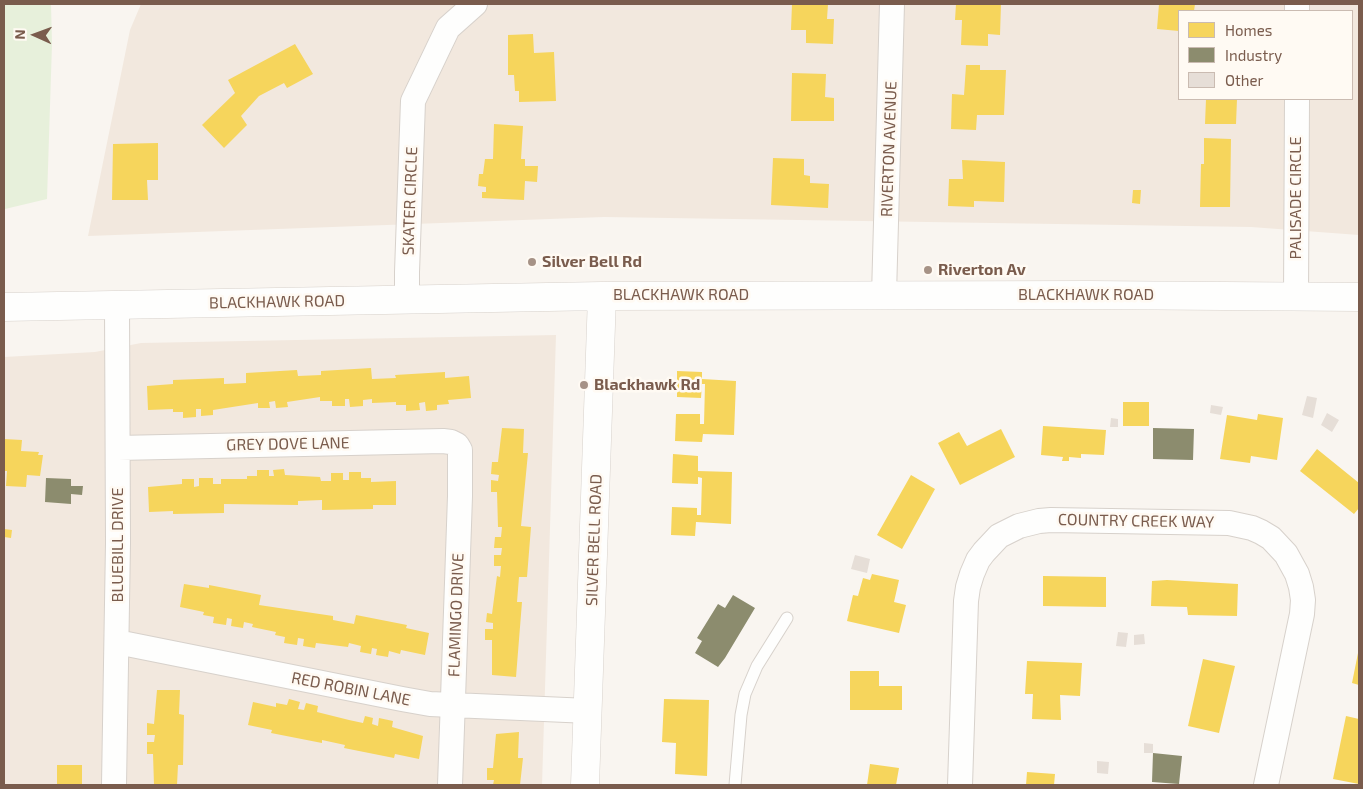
<!DOCTYPE html>
<html>
<head>
<meta charset="utf-8">
<style>
  body { margin:0 }
  #map { position:relative; width:1363px; height:789px; overflow:hidden; background:#f9f5f0; font-family:"Exo 2",sans-serif }
  canvas { display:block }
  .frame { position:absolute; inset:0; border:5px solid #7a5c4d; pointer-events:none }
  .legend { position:absolute; left:1178px; top:10px; width:175px; height:90px; box-sizing:border-box; background:#fffaf3; border:1px solid #cabbb1; margin:0; padding:6px 9px; list-style:none; font-size:15px; color:#7a5c4d }
  .legend li { display:flex; align-items:center; gap:10px; height:25px }
  .legend b { width:25px; border:1px solid #cabbb1 }
  .north { position:absolute; left:10px; top:10px; width:50px; height:50px; -webkit-text-stroke:4px #fffaf3; paint-order:stroke; rotate:272deg; font-size:14px; font-weight:700; line-height:20px; text-align:center; color:#7a5c4d }
  .north::after { content:''; display:block; margin:auto; width:18px; height:22px; background:#7a5c4d; clip-path:polygon(50% 0,100% 100%,50% 72%,0 100%) }
</style>
</head>
<body>
<div id="map">
<canvas width="1363" height="789"></canvas>
<div class="frame"></div>
<ul class="legend">
<li><b style="height:14px;background:#f6d55c"></b>Homes</li>
<li><b style="height:14px;background:#8c8c6e"></b>Industry</li>
<li><b style="height:14px;background:#e6ded7"></b>Other</li>
</ul>
<div class="north">N</div>
</div>
<script>
const c = document.querySelector('canvas').getContext('2d');
c.lineJoin = 'round';
function paint(path, color) {
  c.fillStyle = color;
  c.fill(path, 'evenodd');
}
function toPath(rows) {
  const path = new Path2D();
  for (const r of rows) {
    path.moveTo(r[0], r[1]);
    for (let i = 2; i < r.length; i += 2) path.lineTo(r[i], r[i + 1]);
  }
  return path;
}
function strokePath(path, color, width, dash) {
  c.strokeStyle = color;
  c.lineWidth = width;
  c.lineCap = dash ? 'butt' : 'round';
  c.setLineDash(dash || []);
  c.stroke(path);
}
function drawText(font, color, halo, rows, align = 'center') {
  c.font = font + ' "Exo 2",sans-serif';
  c.lineWidth = 5;
  c.setLineDash([]);
  c.textBaseline = 'middle';
  c.strokeStyle = halo;
  c.fillStyle = color;
  for (const [text, x, y, turn = 0] of rows) {
    c.save();
    c.translate(x, y);
    c.rotate((+turn || 0) * Math.PI / 180);
    c.textAlign = isNaN(turn) ? turn : align;
    if (halo) c.strokeText(text, 0, 0);
    c.fillText(text, 0, 0);
    c.restore();
  }
}
const residential = toPath([
  [141,4,1359,4,1359,235,1251,227,604,217,88,236,130,30],
  [1179,11,1352,11,1352,99,1179,99],
  [556,335,542,785,4,785,4,357,95,352,141,343]
]);
const green = toPath([
  [4,4,51,4,52,44,47,199,5,209,4,208]
]);
const homes = toPath([
  [792,4,828,4,827,19,834,19,833,44,806,43,806,30,791,30],
  [956,4,1001,4,1000,35,988,34,988,46,961,45,962,20,955,20],
  [1159,4,1195,4,1194,11,1179,11,1179,31,1157,29],
  [533,34,534,53,554,52,556,101,519,102,519,91,515,91,514,75,508,75,508,35],
  [295,44,313,74,287,88,284,83,259,96,241,116,247,125,224,148,202,125,235,93,228,80],
  [966,65,980,65,980,70,1006,70,1004,115,977,115,976,130,951,129,952,94,964,95],
  [792,73,826,74,825,97,834,98,834,121,791,121],
  [1206,99,1237,99,1236,124,1205,124],
  [494,124,523,126,521,159,525,159,525,166,538,166,537,182,525,181,524,200,482,198,482,192,486,192,486,187,478,186,479,174,483,174,485,159,493,159],
  [1204,138,1231,139,1230,207,1200,207,1201,164,1204,164],
  [158,143,158,180,147,180,148,200,112,200,113,144],
  [773,158,804,159,804,175,810,176,810,183,829,184,828,208,771,205],
  [962,160,1005,162,1004,202,974,201,974,207,948,206,949,179,963,179],
  [1133,190,1141,190,1140,204,1132,203],
  [371,368,372,379,396,378,395,375,445,372,445,378,469,376,471,398,448,400,449,404,437,405,437,410,426,411,425,402,419,403,420,410,406,411,406,405,396,405,396,402,372,403,372,399,363,400,363,406,350,407,349,399,345,399,345,406,332,406,332,401,320,401,320,397,287,402,288,407,276,408,275,401,269,402,270,408,258,408,258,403,213,410,213,415,201,416,201,409,196,409,196,417,183,418,183,412,173,412,173,409,148,410,147,386,173,384,173,380,224,378,224,384,246,383,246,373,297,370,298,376,321,375,321,371],
  [677,371,702,372,702,379,736,381,734,435,703,434,702,442,675,441,676,414,700,414,700,424,704,424,705,384,702,384,701,398,677,397],
  [1123,402,1149,402,1149,426,1123,426],
  [1258,414,1283,418,1277,460,1251,456,1250,463,1220,459,1227,415,1257,420],
  [1043,426,1106,430,1104,455,1081,454,1081,458,1069,457,1069,461,1062,461,1063,457,1041,455],
  [502,428,524,429,523,453,528,453,521,526,531,527,527,577,519,577,517,602,522,602,516,677,492,675,492,640,485,640,485,629,493,629,493,623,486,622,487,613,492,614,497,576,500,577,501,566,494,566,494,555,501,555,502,548,494,548,495,537,501,537,502,527,498,527,497,492,491,492,491,480,498,481,499,475,491,474,492,462,498,462],
  [1001,429,1015,457,960,485,938,443,959,432,967,446],
  [4,439,22,440,21,451,39,452,38,455,43,455,40,476,27,475,26,487,6,486,7,471,4,471],
  [1317,449,1359,483,1359,508,1354,514,1300,471],
  [673,454,698,456,698,471,732,472,731,524,696,522,695,536,671,535,672,507,697,508,697,515,701,515,702,478,698,477,698,484,672,483],
  [284,469,285,475,320,477,321,481,331,481,331,473,343,473,343,480,349,480,349,472,361,472,361,478,371,478,371,482,396,481,396,505,373,505,373,509,322,510,322,500,298,501,298,505,224,504,224,513,173,514,173,511,149,512,148,487,182,484,182,479,194,479,194,487,199,486,199,478,213,478,213,484,221,484,221,479,247,479,247,476,257,476,257,470,269,470,269,476,274,476,273,470],
  [911,475,935,489,902,549,877,535],
  [4,529,12,530,11,538,4,537],
  [872,574,899,580,894,602,906,605,899,633,847,621,853,595,858,596,863,578,870,580],
  [1043,576,1106,577,1106,607,1043,606],
  [1167,580,1238,584,1237,616,1188,615,1187,607,1151,606,1152,581],
  [184,584,209,588,209,585,261,595,259,605,333,616,333,620,354,624,356,615,407,625,406,628,429,633,425,655,401,650,400,654,389,651,388,657,376,655,377,649,372,648,371,654,360,652,361,646,349,643,348,647,316,643,315,648,303,646,304,639,298,638,297,645,284,643,285,637,275,635,276,632,252,627,253,624,244,622,243,628,231,626,232,619,227,618,226,625,213,623,214,617,203,615,204,612,180,607],
  [1358,653,1359,653,1359,685,1352,683],
  [1203,659,1235,666,1219,733,1188,726],
  [1027,661,1082,663,1080,696,1060,695,1061,720,1032,719,1033,694,1025,694],
  [850,671,879,671,879,686,902,686,902,710,850,710],
  [157,690,180,690,179,714,184,715,183,765,178,765,177,785,154,785,153,754,147,754,147,742,154,742,155,735,147,735,147,723,154,724],
  [289,699,300,702,298,709,304,710,306,703,318,706,317,712,349,720,363,723,365,716,373,718,372,724,378,726,379,718,393,721,392,727,423,736,419,759,395,754,394,758,344,748,345,745,322,740,322,743,271,733,272,730,248,725,253,702,276,707,276,703,287,705],
  [664,699,709,700,707,776,675,774,676,743,662,742],
  [1346,716,1359,719,1359,784,1333,779],
  [519,732,518,758,523,758,520,785,493,785,494,780,487,780,487,768,493,768,496,734],
  [870,764,899,768,896,785,867,785],
  [57,765,82,765,82,785,57,785],
  [1027,772,1055,774,1054,785,1026,785]
]);
const industry = toPath([
  [1153,428,1194,429,1193,460,1153,459],
  [46,478,71,479,71,486,83,486,82,495,71,494,71,504,45,502],
  [733,595,755,608,725,658,718,667,695,653,702,641,697,638,718,604,725,608],
  [1153,753,1182,756,1179,784,1152,782]
]);
const building = toPath([
  [1307,396,1317,398,1313,418,1302,415],
  [1211,405,1223,407,1221,415,1210,413],
  [1327,413,1339,420,1332,432,1321,425],
  [1111,418,1118,419,1118,427,1110,427],
  [855,555,870,559,867,573,851,569],
  [1118,632,1128,633,1126,647,1116,646],
  [1144,634,1145,644,1134,645,1134,635],
  [1144,743,1153,744,1153,753,1144,753],
  [1097,761,1109,762,1108,774,1097,773]
]);
const service = toPath([
  [735,785,741,715,745,694,757,666,787,618]
]);
const minor = toPath([
  [1297,11,1297,4],
  [884,295,892,4],
  [1296,297,1297,99],
  [407,300,407,272,413,101,448,28,475,4],
  [118,448,443,441,451,442,457,445,460,450,460,496,450,785],
  [117,642,402,699,430,704,589,711],
  [114,785,118,543,117,305],
  [960,785,966,601,968,587,972,574,978,560,984,552,999,536,1019,526,1039,521,1051,520,1229,523,1252,528,1261,532,1271,538,1286,554,1297,574,1301,587,1303,600,1302,614,1266,785]
]);
const tertiary = toPath([
  [4,307,602,296,1088,295,1359,297],
  [585,785,602,296]
]);
const markers = [
  [532,262,5,"#a69286"],
  [928,270,5,"#a69286"],
  [584,385,5,"#a69286"]
];
const streetNames = [
  ["RIVERTON AVENUE",889,149,-88],
  ["PALISADE CIRCLE",1296,198,-90],
  ["SKATER CIRCLE",410,201,-88],
  ["BLACKHAWK ROAD",681,295],
  ["BLACKHAWK ROAD",1086,295],
  ["BLACKHAWK ROAD",277,302,-1],
  ["GREY DOVE LANE",288,444,-1],
  ["COUNTRY CREEK WAY",1136,521,1],
  ["SILVER BELL ROAD",594,540,-88],
  ["BLUEBILL DRIVE",118,545,-90],
  ["FLAMINGO DRIVE",456,615,-88],
  ["RED ROBIN LANE",351,689,11]
];
const poiNames = [
  ["Silver Bell Rd",542,262],
  ["Riverton Av",938,270],
  ["Blackhawk Rd",594,385]
];
paint(residential, '#f2e8de');
paint(green, '#e7f0db');
paint(homes, '#f6d55c');
paint(industry, '#8c8c6e');
paint(building, '#e6ded7');
strokePath(service, '#d7d1cb', 13);
strokePath(minor, '#d7d1cb', 26);
strokePath(tertiary, '#d7d1cb', 29);
strokePath(service, '#fefefd', 11);
strokePath(minor, '#fefefd', 24);
strokePath(tertiary, '#fefefd', 28);
for (const [x, y, r, color] of markers) {
  const dot = new Path2D();
  dot.arc(x, y, r, 0, 2 * Math.PI);
  c.fillStyle = color;
  c.fill(dot);
  strokePath(dot, '#fffaf3', 2);
}
drawText('16px', '#7a5c4d', '#fffaf3', streetNames);
drawText('bold 16px', '#7a5c4d', '#fffaf3', poiNames, 'left');
</script>
</body>
</html>
